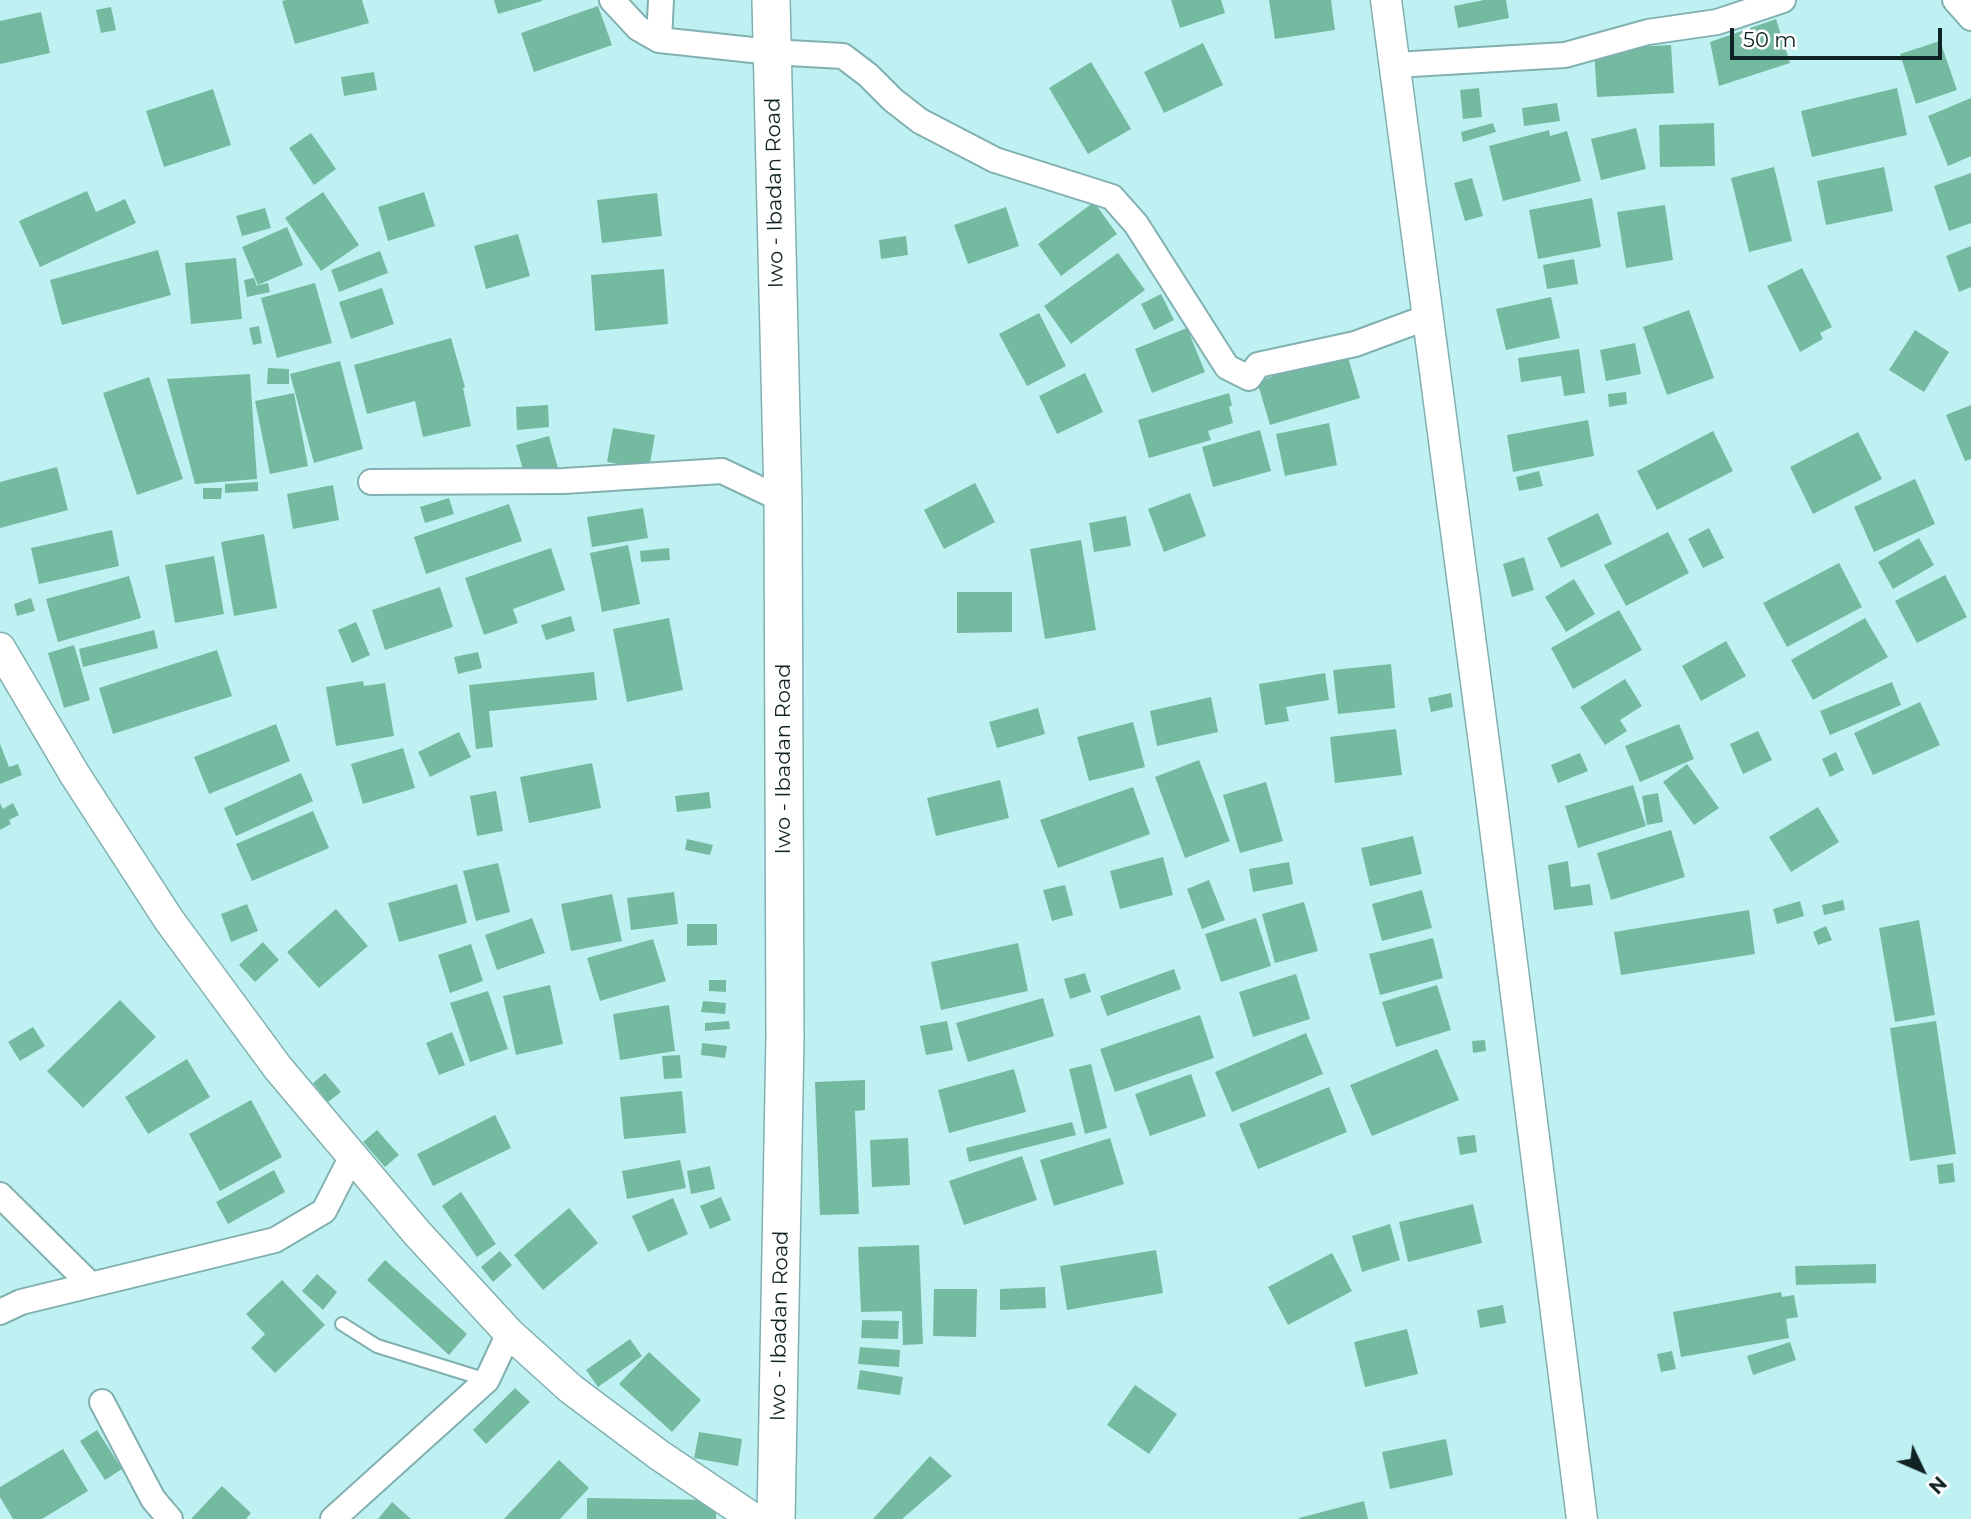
<!DOCTYPE html>
<html>
<head>
<meta charset="utf-8">
<style>
  body { margin:0 }
  #map { position:relative; width:1971px; height:1519px; overflow:hidden; background:#c0f1f2; font-family:Montserrat,sans-serif }
  canvas { display:block }
  .north { position:absolute; left:1887px; top:1435px; width:70px; height:70px; -webkit-text-stroke:5px #fff; paint-order:stroke; rotate:134deg; font-size:19px; font-weight:700; line-height:28px; text-align:center; color:#102324 }
  .north::after { content:''; display:block; margin:auto; width:24px; height:32px; background:#102324; clip-path:polygon(50% 0,100% 100%,50% 72%,0 100%) }
  .scale { position:absolute; left:1730px; top:28px; width:212px; height:32px; box-sizing:border-box; border:4px solid #102324; border-top:0; padding-left:9px; font-size:21px; line-height:24px; white-space:nowrap; color:#102324; -webkit-text-stroke:5px #fff; paint-order:stroke }
</style>
</head>
<body>
<div id="map">
<canvas width="1971" height="1519"></canvas>
<div class="north">N</div>
<div class="scale">50 m</div>
</div>
<script>
const c = document.querySelector('canvas').getContext('2d');
c.lineJoin = 'round';
function paint(path, color) {
  c.fillStyle = color;
  c.fill(path, 'evenodd');
}
function toPath(rows) {
  const path = new Path2D();
  for (const r of rows) {
    path.moveTo(r[0], r[1]);
    for (let i = 2; i < r.length; i += 2) path.lineTo(r[i], r[i + 1]);
  }
  return path;
}
function strokePath(path, color, width, dash) {
  c.strokeStyle = color;
  c.lineWidth = width;
  c.lineCap = dash ? 'butt' : 'round';
  c.setLineDash(dash || []);
  c.stroke(path);
}
function drawText(font, color, halo, rows, align = 'center') {
  c.font = font + ' Montserrat,sans-serif';
  c.lineWidth = 7;
  c.setLineDash([]);
  c.textBaseline = 'middle';
  c.strokeStyle = halo;
  c.fillStyle = color;
  for (const [text, x, y, turn = 0] of rows) {
    c.save();
    c.translate(x, y);
    c.rotate((+turn || 0) * Math.PI / 180);
    c.textAlign = isNaN(turn) ? turn : align;
    if (halo) c.strokeText(text, 0, 0);
    c.fillText(text, 0, 0);
    c.restore();
  }
}
const building = toPath([
  [286,0,362,0,369,23,295,44,282,1],
  [494,0,542,0,542,1,498,14],
  [1171,0,1221,0,1225,13,1180,28],
  [1269,0,1331,0,1335,30,1275,39],
  [1484,0,1506,0,1509,18,1458,28,1454,6],
  [598,6,612,45,534,72,521,33],
  [111,7,116,30,101,33,96,10],
  [41,12,50,53,0,64,0,21],
  [1776,19,1790,63,1719,86,1710,42],
  [1940,41,1957,90,1916,104,1900,54],
  [1203,43,1223,85,1164,113,1144,72],
  [1671,45,1674,93,1597,97,1594,49],
  [1091,62,1131,129,1088,154,1049,88],
  [374,72,377,90,344,96,341,77],
  [1479,88,1482,117,1463,119,1460,90],
  [1897,88,1907,135,1812,157,1801,111],
  [213,89,231,145,164,167,146,111],
  [1971,98,1971,156,1948,166,1928,116],
  [1557,103,1560,121,1524,126,1522,108],
  [1493,123,1496,132,1463,142,1461,132],
  [1714,123,1715,166,1660,167,1659,125],
  [1636,128,1646,169,1601,180,1591,139],
  [1549,130,1550,136,1567,131,1581,181,1503,201,1489,146],
  [311,133,336,169,314,185,289,148],
  [1774,167,1792,241,1749,252,1731,178],
  [1884,167,1893,211,1826,225,1817,181],
  [1971,173,1971,223,1949,231,1934,186],
  [1472,178,1483,216,1465,221,1454,183],
  [87,191,96,212,125,199,136,223,40,267,19,221],
  [323,192,359,245,321,271,285,218],
  [424,192,435,226,388,241,378,207],
  [657,193,662,236,602,243,597,200],
  [1592,198,1601,247,1538,259,1529,210],
  [1094,202,1117,234,1061,276,1038,244],
  [1665,205,1673,260,1626,268,1617,212],
  [1006,207,1019,246,968,264,954,225],
  [265,208,271,228,242,236,236,216],
  [287,227,303,265,258,285,242,247],
  [518,234,530,276,486,289,474,246],
  [906,236,908,255,881,259,879,240],
  [1971,246,1971,287,1959,292,1946,256],
  [158,250,171,295,62,325,50,280],
  [380,251,388,273,339,292,331,270],
  [1118,253,1145,290,1071,344,1044,306],
  [236,258,242,319,191,324,185,263],
  [1574,259,1578,284,1547,289,1543,265],
  [1802,268,1832,327,1820,333,1823,339,1800,352,1767,286],
  [664,269,668,324,595,331,591,275],
  [254,278,257,286,255,286,268,283,270,292,247,297,244,280],
  [315,283,332,343,277,358,261,298],
  [382,288,394,324,351,339,339,302],
  [1161,294,1174,320,1154,330,1141,304],
  [1551,297,1560,338,1506,350,1496,309],
  [1689,310,1714,378,1667,395,1643,327],
  [1039,313,1066,366,1027,386,999,334],
  [259,326,262,343,253,345,249,328],
  [1187,328,1205,372,1152,393,1135,349],
  [1915,330,1949,352,1924,392,1889,370],
  [451,338,465,387,463,388,471,426,423,437,415,401,367,414,354,365],
  [1635,343,1641,374,1606,381,1600,350],
  [1579,349,1585,393,1564,396,1561,376,1521,382,1518,358],
  [1347,354,1360,398,1270,425,1257,381],
  [340,361,363,449,314,463,290,374],
  [268,368,289,369,289,384,267,384],
  [1085,373,1103,412,1057,434,1039,396],
  [250,374,257,479,195,484,167,379],
  [149,377,183,479,137,495,103,393],
  [1626,392,1627,404,1609,407,1608,394],
  [294,393,308,466,270,474,255,401],
  [1229,393,1232,405,1229,407,1233,423,1208,431,1211,440,1149,458,1138,420],
  [548,405,549,427,517,430,516,407],
  [1971,405,1971,459,1965,461,1946,415],
  [1588,420,1594,456,1513,472,1507,435],
  [1329,423,1337,465,1285,476,1276,434],
  [613,428,655,435,649,469,607,462],
  [1260,430,1271,471,1213,487,1202,447],
  [1713,431,1733,471,1657,510,1637,471],
  [1858,432,1882,479,1813,514,1790,467],
  [549,436,558,468,525,477,516,445],
  [57,467,68,510,0,528,0,482],
  [1539,471,1543,486,1519,491,1516,477],
  [1915,479,1935,524,1874,552,1854,507],
  [258,482,258,491,225,493,225,484],
  [975,483,995,522,944,549,924,510],
  [333,485,339,520,293,529,287,494],
  [203,488,222,488,221,499,203,499],
  [1190,493,1206,536,1164,552,1148,509],
  [449,498,454,514,425,523,420,507],
  [509,504,522,541,426,574,414,537],
  [643,508,648,538,592,547,587,517],
  [1598,513,1612,544,1561,568,1547,538],
  [1126,516,1131,546,1094,552,1089,523],
  [1709,528,1724,558,1703,568,1688,539],
  [112,530,119,566,39,584,31,548],
  [1668,532,1689,573,1626,606,1604,565],
  [264,534,277,608,234,616,221,542],
  [1919,538,1934,565,1893,589,1878,562],
  [1081,540,1096,630,1045,639,1030,549],
  [628,545,640,604,602,612,590,553],
  [551,548,565,590,513,609,518,623,484,635,465,578],
  [669,548,670,560,641,562,640,551],
  [214,556,224,614,175,623,165,565],
  [1524,557,1534,590,1512,597,1503,564],
  [1839,563,1862,607,1787,647,1763,603],
  [1945,575,1967,617,1917,643,1895,601],
  [129,576,141,618,58,642,46,599],
  [1574,579,1595,614,1566,632,1545,597],
  [440,587,453,627,385,650,372,610],
  [957,592,1012,592,1012,632,957,633],
  [31,598,35,611,17,616,14,604],
  [1619,610,1642,650,1573,689,1551,648],
  [571,616,575,631,546,640,541,625],
  [669,618,683,690,627,702,613,629],
  [1865,618,1888,657,1813,700,1791,660],
  [356,622,370,655,352,663,338,630],
  [154,630,158,648,83,667,79,649],
  [1726,641,1746,676,1701,701,1682,666],
  [74,645,90,700,64,708,48,653],
  [217,650,232,696,113,734,99,688],
  [478,652,482,668,458,674,454,657],
  [1391,664,1395,708,1338,714,1333,670],
  [594,672,597,700,489,711,493,747,476,749,469,685],
  [1325,673,1329,700,1286,707,1289,721,1265,725,1259,684],
  [1625,679,1642,706,1620,720,1627,731,1605,745,1580,707],
  [363,681,364,686,385,683,394,736,336,746,326,687],
  [1892,682,1901,705,1830,735,1820,711],
  [1451,693,1453,707,1431,712,1428,698],
  [1211,697,1218,732,1157,746,1150,711],
  [1920,702,1940,745,1873,775,1854,733],
  [1038,708,1045,734,997,748,989,722],
  [1133,722,1145,767,1089,781,1077,737],
  [276,724,290,761,209,794,194,757],
  [1679,724,1694,759,1640,782,1625,746],
  [1396,729,1402,775,1335,783,1330,737],
  [1758,731,1772,760,1743,774,1730,744],
  [459,732,471,757,430,777,418,752],
  [0,744,9,767,18,764,22,775,0,784],
  [403,748,415,788,363,804,351,764],
  [1836,752,1844,770,1830,777,1822,759],
  [1580,753,1588,771,1558,783,1551,765],
  [1199,760,1230,841,1185,858,1155,777],
  [592,763,601,808,529,823,520,777],
  [1687,764,1719,808,1694,825,1663,782],
  [301,773,313,801,236,836,224,808],
  [1000,780,1009,818,936,836,927,798],
  [1266,782,1283,841,1240,853,1223,795],
  [1633,785,1646,826,1578,848,1565,806],
  [1133,787,1150,834,1058,868,1040,820],
  [496,791,503,831,477,836,470,796],
  [709,792,711,808,677,812,675,796],
  [1658,793,1663,822,1647,825,1642,796],
  [0,803,3,809,13,803,19,815,9,820,11,824,0,830],
  [1818,807,1839,842,1791,872,1769,837],
  [313,811,329,848,252,881,236,844],
  [1671,830,1685,877,1611,900,1597,853],
  [1413,836,1422,874,1370,886,1361,848],
  [687,839,713,845,710,855,685,850],
  [1163,857,1173,895,1120,909,1110,871],
  [1568,861,1571,887,1590,884,1593,905,1554,910,1548,865],
  [1289,862,1293,884,1253,892,1249,869],
  [498,863,510,912,476,921,463,871],
  [1209,880,1225,920,1202,929,1187,889],
  [457,884,467,923,399,942,388,903],
  [1065,885,1073,915,1052,921,1043,890],
  [1422,890,1432,928,1382,941,1372,904],
  [674,892,678,924,631,930,627,898],
  [612,894,622,941,571,951,561,904],
  [1843,900,1845,910,1824,915,1822,905],
  [1800,901,1804,916,1777,924,1773,909],
  [1304,902,1318,951,1275,963,1262,914],
  [247,904,258,931,231,942,221,914],
  [336,909,368,946,319,988,287,952],
  [1749,910,1755,954,1621,975,1614,932],
  [532,918,545,953,497,970,485,935],
  [1256,918,1271,966,1221,982,1205,934],
  [1919,920,1935,1015,1895,1022,1879,928],
  [687,924,717,924,717,945,687,946],
  [1826,926,1832,940,1818,945,1813,932],
  [1433,938,1443,978,1380,995,1369,954],
  [653,939,666,981,600,1001,587,958],
  [263,942,279,960,255,982,239,965],
  [1018,943,1028,991,941,1010,931,962],
  [471,944,483,981,450,993,438,955],
  [1174,969,1181,989,1107,1016,1100,996],
  [1085,973,1091,992,1070,999,1064,979],
  [1296,974,1310,1019,1253,1037,1239,992],
  [709,980,726,980,726,992,709,991],
  [550,985,563,1044,516,1055,503,996],
  [1437,985,1451,1030,1396,1047,1382,1002],
  [488,991,508,1049,470,1062,450,1003],
  [1043,998,1054,1036,968,1062,956,1023],
  [120,1000,156,1037,83,1108,47,1071],
  [703,1001,726,1003,725,1014,701,1012],
  [669,1005,675,1051,620,1060,613,1014],
  [1200,1015,1214,1058,1115,1092,1100,1049],
  [729,1021,730,1029,705,1031,705,1023],
  [947,1021,953,1050,926,1055,920,1026],
  [1936,1021,1956,1154,1910,1161,1890,1028],
  [33,1027,45,1046,20,1061,8,1042],
  [452,1032,465,1065,439,1075,426,1043],
  [1306,1033,1323,1074,1232,1112,1215,1072],
  [1485,1040,1486,1051,1473,1053,1472,1041],
  [702,1043,727,1046,725,1058,701,1055],
  [1437,1049,1459,1100,1372,1136,1350,1085],
  [680,1055,682,1078,664,1079,662,1056],
  [187,1059,210,1097,148,1134,125,1097],
  [1091,1064,1107,1128,1085,1134,1069,1069],
  [1014,1069,1026,1112,949,1133,938,1090],
  [325,1073,341,1092,328,1102,313,1083],
  [1191,1074,1206,1116,1150,1136,1135,1094],
  [865,1080,865,1110,855,1111,859,1214,820,1215,815,1082],
  [1329,1087,1347,1132,1258,1169,1239,1124],
  [682,1091,686,1133,624,1139,620,1097],
  [251,1100,282,1157,220,1191,189,1134],
  [495,1115,511,1148,433,1186,417,1154],
  [1072,1122,1076,1135,969,1162,966,1148],
  [377,1130,399,1155,385,1167,363,1142],
  [1475,1135,1477,1152,1460,1155,1457,1137],
  [908,1138,910,1185,872,1187,870,1140],
  [1110,1138,1124,1184,1054,1206,1040,1160],
  [1022,1156,1037,1200,964,1225,949,1181],
  [680,1160,686,1188,627,1199,622,1171],
  [1953,1163,1955,1182,1939,1184,1937,1165],
  [710,1166,715,1189,691,1194,687,1171],
  [274,1170,285,1192,228,1224,216,1202],
  [461,1192,496,1244,477,1257,442,1206],
  [721,1197,731,1220,710,1229,700,1206],
  [673,1198,688,1234,648,1252,632,1216],
  [1473,1204,1482,1243,1408,1262,1399,1222],
  [569,1208,598,1243,543,1290,514,1255],
  [1390,1224,1400,1260,1362,1272,1352,1236],
  [919,1245,923,1344,903,1345,902,1311,861,1312,858,1247],
  [1156,1250,1163,1293,1067,1310,1060,1266],
  [500,1251,512,1265,493,1282,481,1267],
  [1332,1253,1352,1291,1288,1325,1268,1287],
  [385,1260,467,1334,449,1355,367,1280],
  [1876,1264,1876,1283,1796,1285,1795,1266],
  [317,1274,337,1292,323,1310,302,1291],
  [282,1280,325,1325,275,1373,251,1348,265,1334,246,1314],
  [1045,1287,1046,1308,1000,1310,1000,1289],
  [934,1289,977,1289,976,1337,933,1336],
  [1781,1292,1782,1297,1794,1295,1798,1317,1786,1319,1789,1338,1681,1357,1673,1312],
  [1503,1305,1506,1323,1480,1328,1477,1310],
  [862,1320,899,1321,898,1339,861,1338],
  [1407,1329,1418,1374,1365,1387,1354,1342],
  [630,1339,642,1356,598,1387,586,1370],
  [1790,1342,1796,1360,1753,1375,1747,1356],
  [860,1347,900,1350,899,1367,858,1364],
  [1672,1351,1676,1369,1661,1372,1657,1354],
  [649,1352,701,1400,672,1432,619,1384],
  [860,1370,903,1377,900,1395,857,1389],
  [1135,1385,1177,1414,1149,1454,1107,1425],
  [515,1388,530,1402,486,1444,473,1430],
  [97,1430,122,1469,105,1480,80,1441],
  [699,1432,742,1439,738,1466,694,1458],
  [1446,1439,1453,1475,1390,1489,1382,1452],
  [63,1449,88,1491,42,1519,13,1519,0,1497,0,1487],
  [930,1456,952,1476,902,1519,873,1519],
  [559,1460,589,1488,560,1519,504,1519],
  [222,1486,251,1513,246,1519,191,1519],
  [587,1498,716,1500,716,1519,587,1519],
  [1364,1501,1368,1519,1299,1519,1299,1518],
  [392,1502,411,1519,378,1519]
]);
const service = toPath([
  [342,1324,377,1346,487,1380]
]);
const minor = toPath([
  [612,0,638,28,659,40,771,52,843,56,868,75,893,100,920,121,995,160,1112,197,1136,224,1227,367,1249,378,1258,365,1355,344,1428,317],
  [1955,0,1971,18],
  [659,40,661,0],
  [1395,65,1565,55,1648,32,1717,22,1783,0],
  [371,482,564,481,722,471,783,500],
  [0,1195,91,1285],
  [0,1312,21,1302,275,1240,324,1211,352,1156],
  [102,1402,153,1499,170,1519],
  [333,1519,487,1380,509,1333]
]);
const tertiary = toPath([
  [1386,0,1491,796,1582,1519],
  [0,648,75,775,169,920,278,1068,417,1233,509,1333,571,1389,659,1455,754,1519]
]);
const primary = toPath([
  [771,0,783,500,785,1037,776,1519]
]);
const streetNames = [
  ["Iwo - Ibadan Road",775,193,-91],
  ["Iwo - Ibadan Road",784,759,-90],
  ["Iwo - Ibadan Road",780,1326,-89]
];
paint(building, '#74baa1');
strokePath(service, '#81b0b1', 16);
strokePath(minor, '#81b0b1', 28);
strokePath(tertiary, '#81b0b1', 33);
strokePath(primary, '#81b0b1', 40);
strokePath(service, '#fff', 12);
strokePath(minor, '#fff', 24);
strokePath(tertiary, '#fff', 30);
strokePath(primary, '#fff', 37);
drawText('21px', '#102324', '#fff', streetNames);
</script>
</body>
</html>
